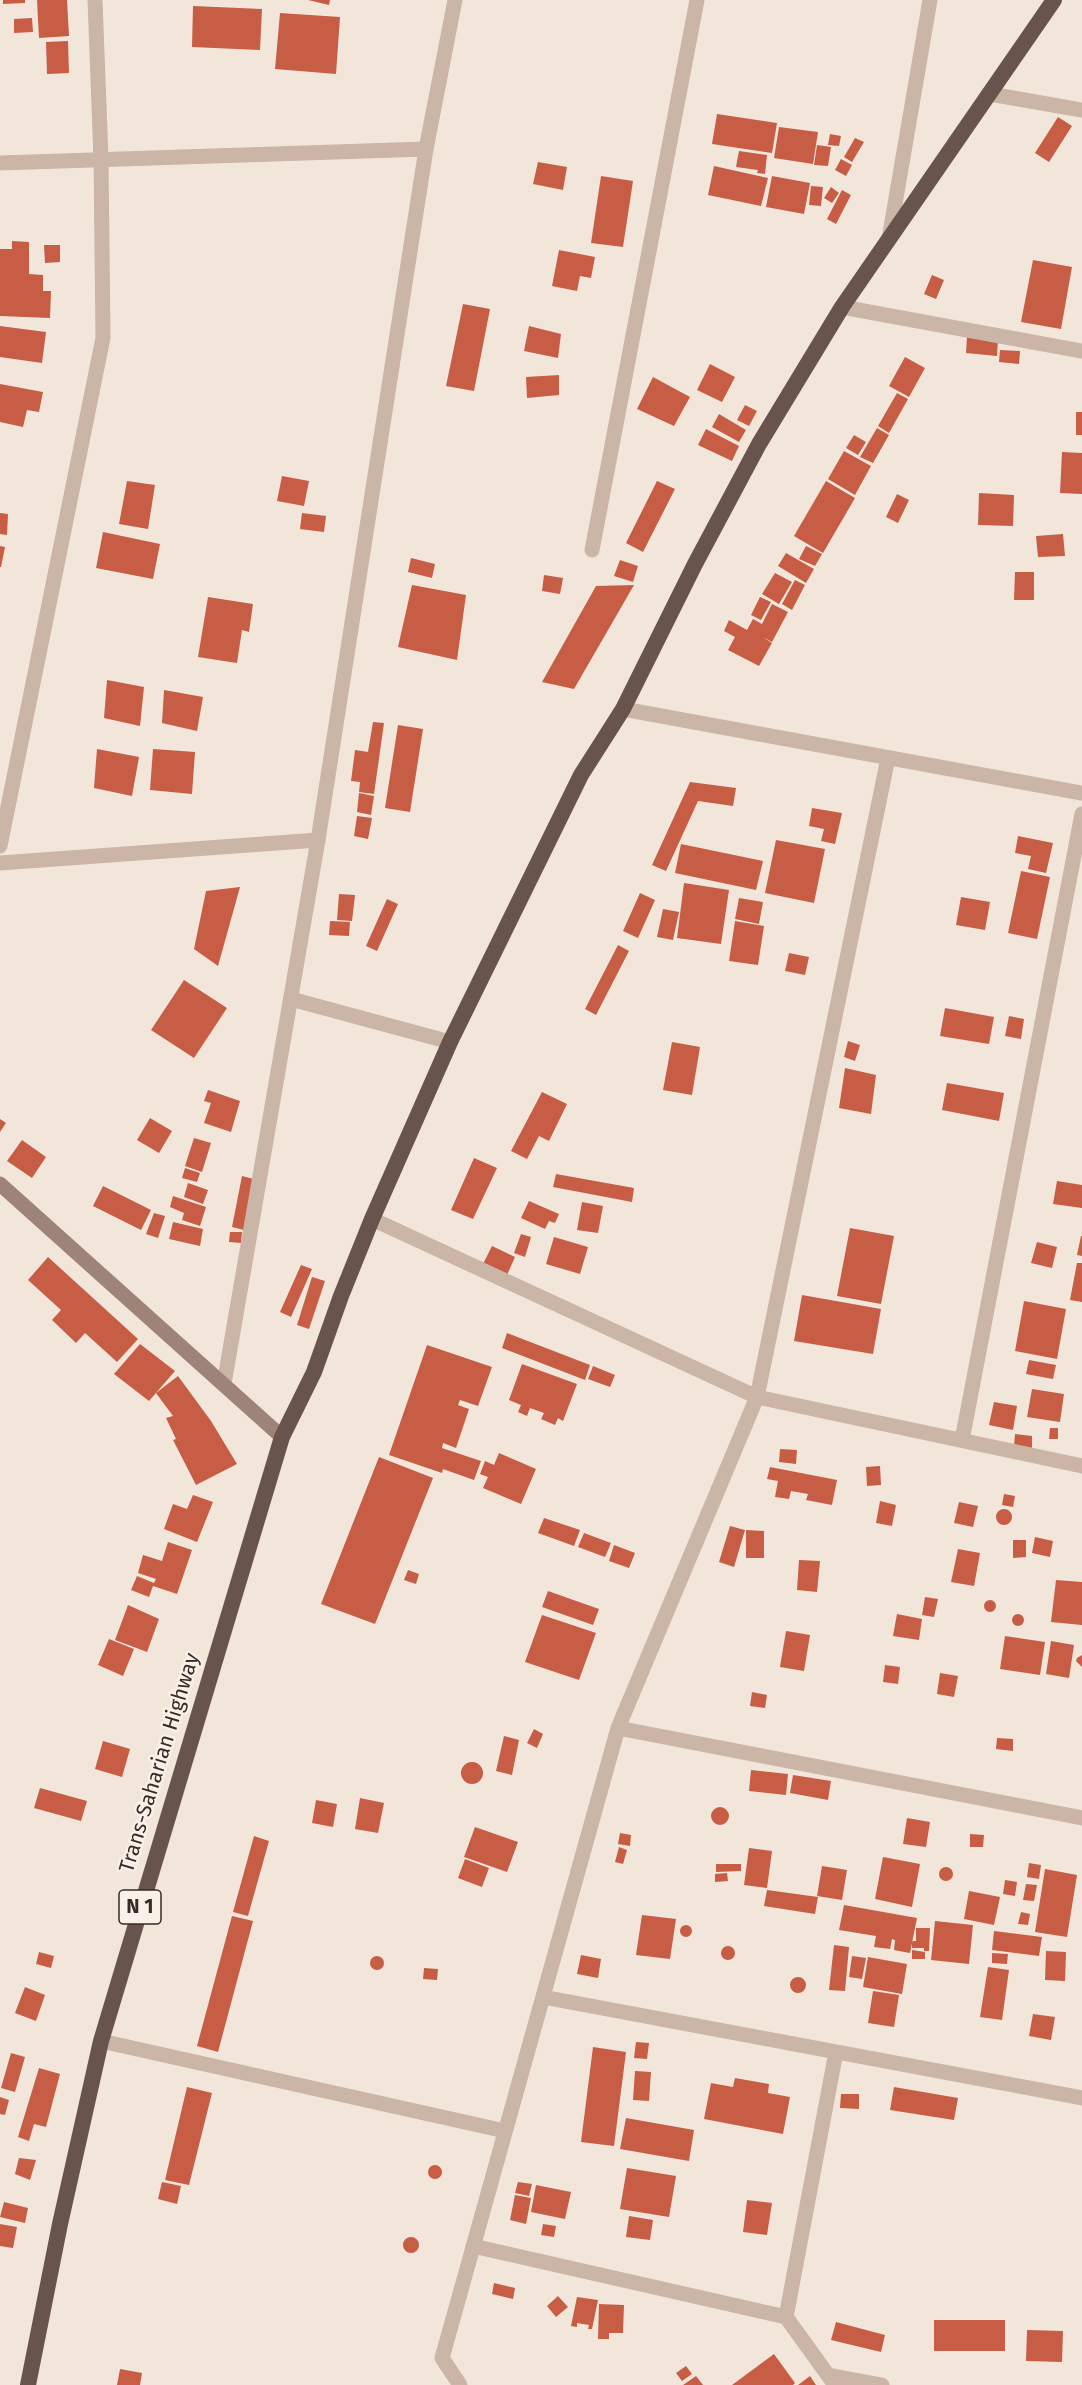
<!DOCTYPE html>
<html>
<head>
<meta charset="utf-8">
<style>
  body { margin:0 }
  canvas { display:block; background:#f2e6db }
</style>
</head>
<body>
<canvas width="1082" height="2385"></canvas>
<script>
const c = document.querySelector('canvas').getContext('2d');
c.lineJoin = 'round';
function paint(path, color) {
  c.fillStyle = color;
  c.fill(path, 'evenodd');
}
function toPath(rows) {
  const path = new Path2D();
  for (const r of rows) {
    if (r.length === 3) {
      path.moveTo(r[0] + r[2], r[1]);
      path.arc(r[0], r[1], r[2], 0, 2 * Math.PI);
      continue;
    }
    path.moveTo(r[0], r[1]);
    for (let i = 2; i < r.length; i += 2) path.lineTo(r[i], r[i + 1]);
  }
  return path;
}
function strokePath(path, color, width, dash) {
  c.strokeStyle = color;
  c.lineWidth = width;
  c.lineCap = dash ? 'butt' : 'round';
  c.setLineDash(dash || []);
  c.stroke(path);
}
function drawText(font, color, halo, rows, align = 'center') {
  c.font = font + ' "Fira Sans",sans-serif';
  c.lineWidth = 5;
  c.setLineDash([]);
  c.textBaseline = 'middle';
  c.strokeStyle = halo;
  c.fillStyle = color;
  for (const [text, x, y, turn = 0] of rows) {
    c.save();
    c.translate(x, y);
    c.rotate((+turn || 0) * Math.PI / 180);
    c.textAlign = isNaN(turn) ? turn : align;
    if (halo) c.strokeText(text, 0, 0);
    c.fillText(text, 0, 0);
    c.restore();
  }
}
const building = toPath([
  [3,0,25,0,25,3,3,4],
  [37,0,67,0,69,36,39,38],
  [308,0,330,0,329,5],
  [193,6,262,9,260,50,192,47],
  [280,13,340,17,336,74,275,69],
  [32,18,33,32,14,33,14,19],
  [68,41,69,73,47,74,46,42],
  [717,114,777,123,772,153,712,144],
  [1058,117,1072,126,1049,162,1035,153],
  [779,127,818,132,813,164,774,158],
  [830,134,841,136,839,146,828,145],
  [855,138,864,142,852,162,844,157],
  [817,145,831,147,828,166,814,165],
  [739,151,767,155,765,174,757,173,758,170,736,167],
  [841,159,852,165,846,176,835,170],
  [538,162,567,167,563,190,533,184],
  [714,166,768,178,761,206,708,195],
  [601,176,633,181,623,247,591,243],
  [772,176,810,183,804,214,766,207],
  [811,186,823,187,821,206,809,205],
  [831,187,839,193,832,203,824,198],
  [842,190,851,195,836,224,827,219],
  [12,241,29,242,29,274,43,275,43,291,51,291,50,318,0,316,0,249,12,249],
  [44,245,60,245,60,262,45,263],
  [559,250,595,257,591,278,580,276,577,291,552,286],
  [1033,260,1072,267,1061,329,1021,322],
  [932,275,944,280,936,299,924,294],
  [463,304,490,309,474,391,446,386],
  [0,326,46,332,42,363,0,357],
  [529,326,561,334,558,358,524,351],
  [967,337,998,339,997,356,966,353],
  [1000,350,1020,351,1019,364,999,362],
  [905,357,925,368,909,397,889,386],
  [710,364,735,377,722,402,697,390],
  [559,375,559,395,527,398,526,377],
  [653,377,690,397,674,426,637,409],
  [0,384,43,392,39,412,27,410,23,427,0,422],
  [897,393,908,399,889,433,878,426],
  [745,405,757,411,749,426,737,420],
  [1076,412,1082,412,1082,435,1076,435],
  [719,414,746,430,739,442,712,427],
  [877,428,889,435,873,463,860,457],
  [706,429,739,446,732,461,698,445],
  [854,435,866,442,858,455,846,448],
  [844,451,871,466,855,495,828,479],
  [1062,452,1082,453,1082,494,1060,493],
  [282,476,309,481,304,506,277,501],
  [127,481,155,485,148,529,119,524],
  [657,481,675,489,643,552,626,543],
  [826,481,855,498,823,553,794,536],
  [979,493,1014,495,1013,526,978,525],
  [897,494,909,500,898,523,886,517],
  [0,513,8,514,7,535,0,534],
  [302,513,326,516,324,532,300,529],
  [103,532,160,544,153,579,96,568],
  [1063,534,1065,556,1038,557,1036,536],
  [0,546,5,547,1,567,0,567],
  [806,546,822,554,815,566,799,559],
  [786,553,814,569,806,583,778,566],
  [411,558,435,564,432,578,408,572],
  [620,560,638,566,633,582,614,576],
  [1015,572,1034,572,1034,600,1014,600],
  [775,573,792,582,779,604,762,594],
  [544,575,563,578,560,594,542,591],
  [795,580,805,585,792,610,782,604],
  [412,585,466,595,457,660,398,647],
  [634,585,574,689,542,682,596,586],
  [208,597,253,604,249,632,242,630,237,663,198,657],
  [760,597,771,602,761,620,751,615],
  [772,604,788,612,772,642,763,637,772,643,759,666,728,650,735,637,724,631,729,620,747,630,753,619,762,624],
  [107,680,144,687,140,726,104,718],
  [164,690,203,697,197,731,162,723],
  [373,722,384,723,374,794,359,792,360,782,351,781,355,750,368,752],
  [398,725,423,729,410,812,385,808],
  [97,749,139,757,132,796,94,788],
  [153,749,195,752,192,794,150,790],
  [690,782,736,788,733,806,698,801,666,871,652,865],
  [359,793,374,796,371,815,357,812],
  [812,808,842,813,835,844,821,841,824,829,809,826],
  [357,816,372,818,368,839,354,836],
  [1018,836,1053,843,1046,873,1028,869,1031,856,1015,853],
  [776,840,825,849,814,903,765,893],
  [681,844,763,861,756,890,675,873],
  [1021,871,1050,877,1037,939,1008,933],
  [684,883,729,890,721,944,677,938],
  [240,887,218,966,194,949,206,891],
  [640,893,655,900,638,938,623,931],
  [339,894,355,895,352,921,337,920],
  [961,897,990,902,985,930,956,925],
  [739,898,763,902,759,924,735,919],
  [387,899,398,904,377,951,366,946],
  [663,909,679,912,673,940,657,937],
  [330,921,350,922,349,936,329,935],
  [735,921,764,926,758,965,729,961],
  [618,945,629,951,596,1015,585,1009],
  [789,953,809,957,805,975,785,971],
  [184,980,227,1008,194,1058,151,1030],
  [945,1008,994,1017,989,1044,940,1036],
  [1009,1016,1024,1019,1021,1039,1005,1036],
  [848,1041,860,1045,855,1061,844,1057],
  [672,1042,700,1047,692,1095,663,1090],
  [845,1068,876,1075,871,1114,839,1108],
  [947,1083,1004,1093,999,1121,942,1110],
  [208,1090,240,1101,231,1132,204,1123,211,1103,204,1101],
  [542,1092,567,1104,549,1141,539,1136,527,1159,511,1151],
  [150,1118,172,1131,159,1153,137,1140],
  [0,1119,6,1123,0,1132],
  [194,1138,211,1143,202,1172,185,1166],
  [22,1140,46,1157,32,1178,7,1161],
  [474,1158,497,1168,473,1219,451,1210],
  [185,1168,200,1173,197,1182,182,1178],
  [556,1174,634,1188,632,1202,553,1187],
  [242,1176,254,1179,244,1230,232,1227],
  [1057,1181,1082,1185,1082,1208,1053,1204],
  [188,1183,208,1190,203,1204,184,1197],
  [103,1186,151,1210,141,1230,93,1206],
  [173,1196,206,1207,200,1226,182,1220,184,1213,170,1207],
  [529,1201,559,1214,555,1223,549,1221,545,1229,521,1218],
  [582,1202,603,1206,598,1233,577,1230],
  [154,1213,165,1216,158,1238,146,1234],
  [173,1222,203,1229,200,1246,169,1239],
  [850,1228,894,1236,881,1304,837,1296],
  [230,1232,242,1232,241,1243,229,1242],
  [521,1234,531,1237,525,1257,514,1253],
  [1081,1236,1082,1236,1082,1256,1077,1255],
  [554,1237,588,1247,580,1274,546,1264],
  [1037,1242,1057,1247,1052,1268,1031,1263],
  [492,1246,515,1257,507,1275,483,1264],
  [48,1257,138,1339,117,1362,85,1333,76,1343,52,1320,61,1310,28,1280],
  [1077,1263,1082,1263,1082,1302,1070,1300],
  [301,1265,312,1269,291,1317,280,1312],
  [312,1277,325,1281,309,1329,297,1325],
  [802,1295,881,1309,873,1354,794,1341],
  [1024,1301,1066,1309,1057,1359,1015,1351],
  [507,1333,590,1365,585,1380,502,1348],
  [140,1344,175,1371,149,1401,114,1374],
  [427,1345,492,1367,478,1406,460,1400,458,1405,469,1409,456,1448,443,1443,442,1448,481,1461,474,1480,443,1469,442,1473,389,1455],
  [1029,1360,1056,1365,1053,1379,1026,1374],
  [522,1364,577,1384,563,1421,558,1418,555,1425,541,1419,544,1413,530,1408,527,1416,518,1412,521,1405,509,1400],
  [593,1366,615,1375,610,1387,588,1379],
  [178,1376,211,1421,237,1464,196,1485,173,1440,176,1439,166,1418,173,1416,156,1393],
  [1032,1389,1064,1394,1060,1422,1027,1417],
  [994,1402,1017,1406,1013,1430,989,1425],
  [1050,1428,1058,1428,1058,1439,1049,1439],
  [1015,1434,1032,1436,1032,1448,1014,1446],
  [780,1449,797,1450,796,1464,779,1462],
  [499,1453,536,1469,521,1504,483,1488,488,1477,480,1474,485,1461,494,1465],
  [379,1457,433,1478,375,1624,321,1604],
  [880,1466,881,1485,867,1486,866,1467],
  [770,1467,837,1480,832,1505,806,1500,808,1494,791,1491,789,1499,775,1497,778,1481,767,1479],
  [1004,1494,1015,1496,1013,1507,1002,1505],
  [193,1495,213,1502,197,1542,164,1529,173,1504,187,1509],
  [880,1501,896,1505,892,1526,876,1523],
  [959,1502,978,1506,973,1527,954,1523],
  [1004,1517,8],
  [544,1518,580,1530,574,1546,538,1533],
  [730,1526,745,1530,734,1567,719,1562],
  [746,1530,764,1531,764,1558,746,1558],
  [584,1533,611,1543,605,1557,578,1547],
  [1035,1537,1053,1541,1050,1557,1032,1553],
  [1013,1540,1026,1540,1026,1557,1013,1558],
  [168,1542,192,1550,177,1594,153,1586,149,1597,131,1590,137,1576,154,1583,156,1579,138,1573,143,1555,162,1561],
  [614,1545,635,1553,629,1568,609,1561],
  [958,1549,980,1553,974,1586,951,1582],
  [799,1560,820,1561,817,1592,797,1590],
  [408,1570,419,1574,416,1584,404,1580],
  [1056,1580,1082,1582,1082,1625,1051,1622],
  [548,1591,599,1609,593,1625,542,1607],
  [925,1597,938,1599,934,1617,922,1615],
  [990,1606,6],
  [128,1605,159,1619,147,1652,115,1640],
  [1018,1620,6],
  [897,1614,922,1619,919,1640,893,1636],
  [542,1615,596,1633,579,1680,525,1662],
  [786,1631,810,1635,804,1671,780,1667],
  [1005,1636,1045,1642,1040,1675,1000,1669],
  [109,1639,134,1649,123,1676,98,1665],
  [1051,1641,1074,1645,1069,1678,1046,1674],
  [1082,1655,1082,1667,1076,1661,1077,1658],
  [885,1665,900,1667,898,1684,883,1682],
  [940,1673,958,1676,954,1697,937,1694],
  [752,1692,767,1695,765,1708,750,1706],
  [534,1729,543,1734,537,1748,527,1743],
  [504,1736,519,1740,512,1775,496,1771],
  [997,1738,1013,1739,1013,1751,996,1749],
  [103,1741,130,1749,122,1777,95,1769],
  [472,1773,11],
  [751,1770,788,1774,786,1795,749,1791],
  [793,1775,831,1781,828,1800,790,1793],
  [40,1788,87,1801,81,1821,34,1808],
  [360,1798,384,1803,378,1833,355,1829],
  [316,1800,337,1804,333,1827,312,1823],
  [720,1816,9],
  [907,1818,930,1822,926,1847,903,1844],
  [475,1827,518,1842,507,1872,464,1857],
  [620,1833,631,1835,630,1846,618,1844],
  [970,1834,984,1835,983,1847,970,1847],
  [254,1836,269,1841,248,1916,233,1912],
  [619,1847,627,1850,623,1864,615,1862],
  [749,1848,772,1851,767,1888,744,1885],
  [883,1857,920,1864,912,1907,875,1899],
  [465,1859,489,1868,482,1887,458,1878],
  [1029,1863,1041,1865,1039,1879,1027,1877],
  [716,1864,741,1864,741,1871,716,1872],
  [822,1866,847,1870,842,1900,817,1896],
  [946,1874,7],
  [1045,1869,1077,1875,1067,1937,1035,1932],
  [727,1873,728,1881,715,1882,715,1874],
  [1005,1880,1017,1882,1015,1896,1003,1894],
  [1026,1884,1037,1885,1034,1901,1023,1900],
  [767,1890,818,1897,815,1914,764,1906],
  [969,1891,1000,1897,994,1925,964,1919],
  [844,1905,917,1918,910,1953,894,1950,895,1940,892,1939,890,1949,874,1947,876,1936,839,1930],
  [1021,1912,1030,1914,1028,1925,1018,1924],
  [642,1915,676,1919,670,1959,636,1955],
  [232,1916,253,1921,218,2052,197,2046],
  [935,1921,973,1925,969,1964,931,1960],
  [686,1931,6],
  [916,1928,930,1928,929,1951,924,1951,924,1948,912,1948,912,1941,916,1941],
  [994,1931,1042,1937,1039,1956,992,1950],
  [834,1945,849,1947,845,1991,829,1990],
  [728,1953,7],
  [912,1950,925,1952,925,1959,912,1959],
  [1046,1951,1066,1952,1065,1981,1045,1980],
  [39,1952,54,1956,51,1968,36,1964],
  [992,1953,1008,1954,1007,1964,992,1963],
  [581,1955,601,1959,598,1978,577,1974],
  [852,1956,866,1958,862,1979,849,1977],
  [377,1963,7],
  [868,1957,907,1964,902,1994,863,1987],
  [988,1967,1009,1970,1002,2020,980,2017],
  [424,1968,438,1969,437,1980,423,1979],
  [798,1985,8],
  [25,1987,45,1995,36,2021,15,2013],
  [873,1991,899,1995,894,2027,868,2023],
  [1033,2014,1055,2017,1051,2040,1029,2036],
  [636,2042,649,2043,647,2059,634,2058],
  [593,2047,626,2052,614,2146,581,2142],
  [11,2053,25,2057,15,2092,1,2088],
  [39,2068,60,2074,46,2127,34,2124,29,2141,18,2137],
  [635,2071,651,2072,649,2101,633,2100],
  [735,2078,769,2084,768,2093,790,2097,783,2134,704,2119,711,2083,733,2087],
  [187,2087,212,2093,189,2185,165,2180],
  [894,2087,958,2098,954,2120,890,2110],
  [841,2094,859,2094,859,2109,840,2108],
  [0,2097,9,2100,5,2115,0,2114],
  [626,2118,694,2130,689,2161,620,2149],
  [19,2158,36,2160,30,2180,15,2174],
  [435,2172,7],
  [627,2168,676,2176,669,2217,620,2209],
  [162,2182,181,2186,177,2204,158,2199],
  [518,2182,532,2184,529,2196,515,2193],
  [536,2185,571,2192,565,2219,531,2212],
  [515,2195,531,2198,526,2224,510,2220],
  [747,2200,772,2203,767,2235,743,2232],
  [4,2202,28,2208,25,2223,0,2217],
  [629,2216,653,2220,650,2240,626,2237],
  [0,2224,17,2227,13,2248,0,2246],
  [543,2224,556,2226,554,2237,541,2235],
  [411,2245,8],
  [494,2283,515,2288,513,2299,492,2294],
  [558,2296,568,2307,556,2317,547,2306],
  [577,2297,598,2300,592,2329,588,2329,589,2325,577,2323,577,2327,571,2326],
  [599,2304,624,2305,623,2333,609,2333,609,2339,598,2339],
  [934,2320,1005,2320,1005,2351,934,2351],
  [836,2322,885,2335,881,2352,831,2340],
  [1027,2330,1063,2331,1062,2362,1026,2361],
  [774,2354,795,2383,793,2385,732,2385],
  [686,2366,692,2374,682,2381,676,2373],
  [120,2369,142,2373,140,2385,117,2385],
  [696,2376,703,2385,683,2385],
  [810,2376,816,2385,798,2385]
]);
const minor = toPath([
  [990,94,1082,110],
  [0,163,426,149],
  [889,239,930,0],
  [842,307,1082,351],
  [592,550,697,0],
  [623,709,1082,793],
  [0,846,103,338,101,159,95,0],
  [0,863,318,840],
  [291,999,450,1042],
  [372,1219,757,1397,1082,1466],
  [962,1440,1082,814],
  [618,1728,1082,1818],
  [543,1997,1082,2098],
  [101,2041,505,2131],
  [473,2246,786,2317],
  [828,2375,882,2385],
  [460,2385,442,2358,618,1728,757,1397,888,758],
  [835,2385,786,2317,836,2052]
]);
const tertiary = toPath([
  [224,1384,318,840,426,149,455,0]
]);
const secondary = toPath([
  [0,1184,282,1437]
]);
const trunk = toPath([
  [28,2385,60,2224,101,2041,282,1437,314,1372,341,1296,372,1219,450,1042,581,775,623,709,695,564,759,444,842,307,1054,0]
]);
const shields = [
  [140,1907,42]
];
const shieldNames = [
  ["N 1",140,1907]
];
const streetNames = [
  ["Trans-Saharian Highway",160,1763,-73]
];
paint(building, '#c65d44');
strokePath(minor, '#cab5a7', 15);
strokePath(tertiary, '#cab5a7', 15);
strokePath(secondary, '#9e8478', 15);
strokePath(trunk, '#68544c', 16);
for (const [x, y, w] of shields) {
  const box = new Path2D();
  box.roundRect(x - w / 2, y - 17, w, 34, 4.5);
  c.fillStyle = '#f9f0e7';
  c.fill(box);
  strokePath(box, '#362b28', 1.5);
}
drawText('bold 20px', '#362b28', null, shieldNames);
drawText('21px', '#362b28', '#f9f0e7', streetNames);
</script>
</body>
</html>
